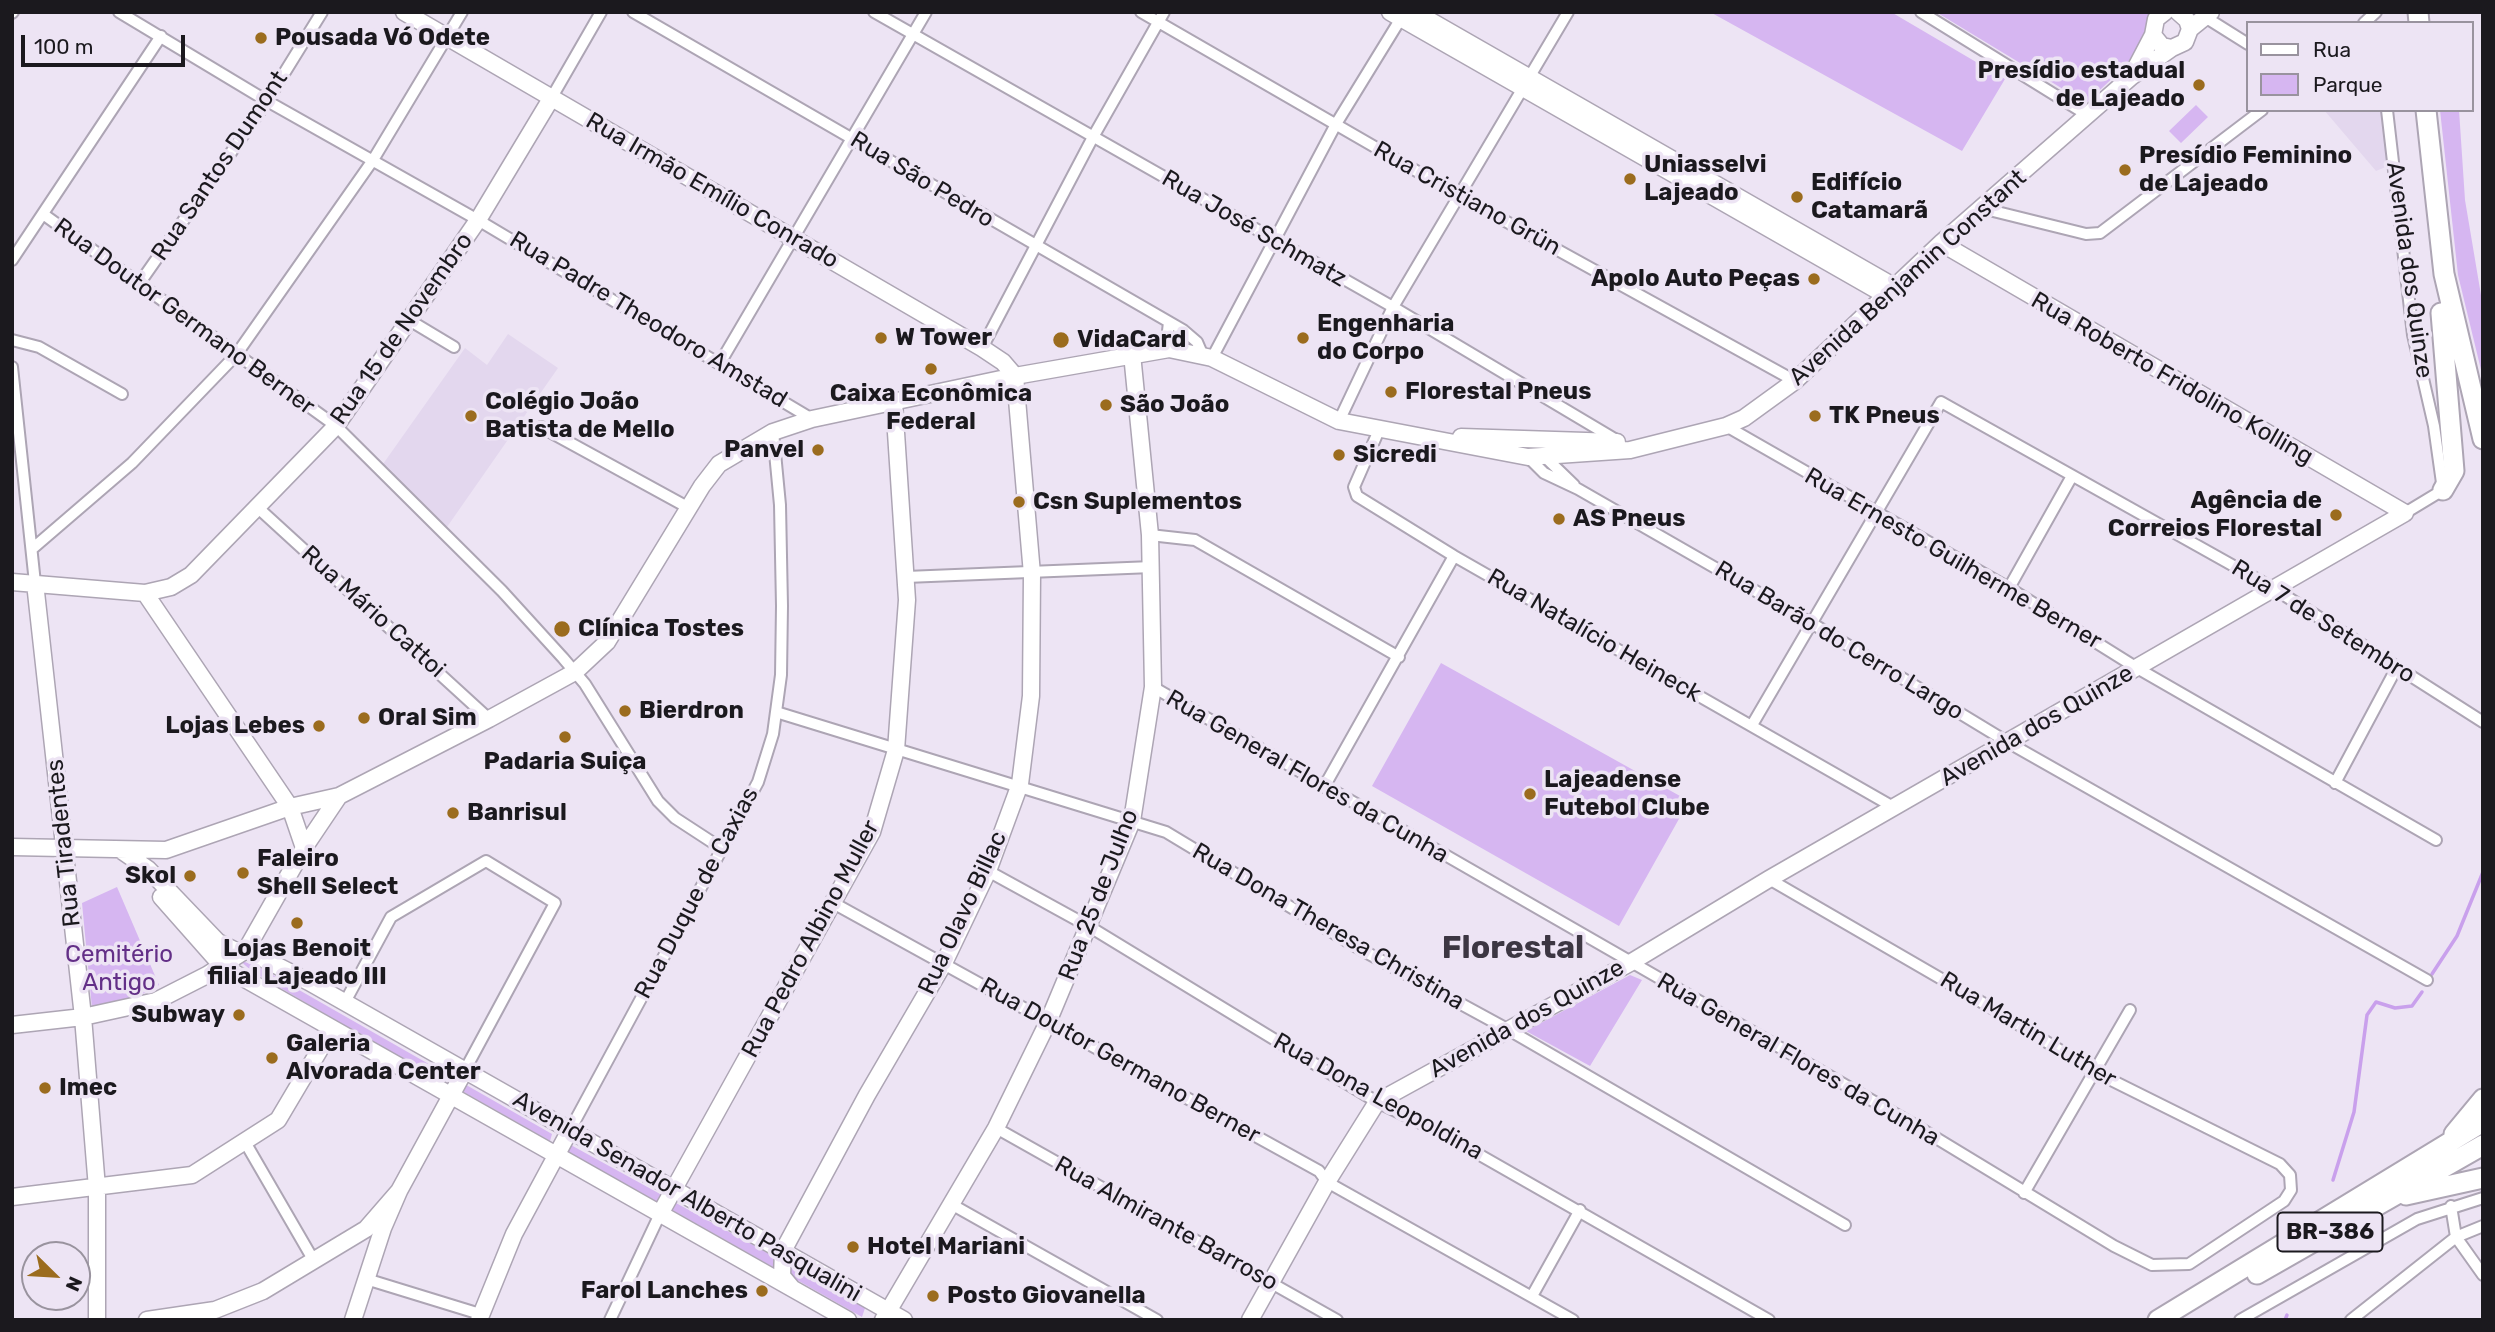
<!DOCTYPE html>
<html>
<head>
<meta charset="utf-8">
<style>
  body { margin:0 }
  #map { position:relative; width:2495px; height:1332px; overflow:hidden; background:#ede4f4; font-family:Rubik,sans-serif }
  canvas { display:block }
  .frame { position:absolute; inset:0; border:14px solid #1b191e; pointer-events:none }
  .legend { position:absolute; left:2246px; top:21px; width:228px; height:91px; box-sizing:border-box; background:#ede4f4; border:2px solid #99939e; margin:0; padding:9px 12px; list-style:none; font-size:21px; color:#1b191e }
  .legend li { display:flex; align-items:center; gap:14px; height:35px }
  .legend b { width:35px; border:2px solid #99939e }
  .north { position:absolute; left:21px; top:1241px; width:70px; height:70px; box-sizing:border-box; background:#ede4f4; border:2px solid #99939e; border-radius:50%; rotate:114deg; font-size:19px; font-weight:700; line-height:28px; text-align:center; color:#1b191e }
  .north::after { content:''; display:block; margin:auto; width:24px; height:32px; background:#9b6c1e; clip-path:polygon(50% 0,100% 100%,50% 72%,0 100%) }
  .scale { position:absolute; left:21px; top:35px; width:164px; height:32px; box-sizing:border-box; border:4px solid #1b191e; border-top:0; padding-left:9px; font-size:21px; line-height:24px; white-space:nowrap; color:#1b191e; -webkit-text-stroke:5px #ede4f4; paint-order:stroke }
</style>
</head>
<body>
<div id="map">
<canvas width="2495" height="1332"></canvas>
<div class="frame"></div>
<ul class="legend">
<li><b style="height:9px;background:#fff"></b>Rua</li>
<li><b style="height:19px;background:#d6b6f1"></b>Parque</li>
</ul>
<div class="north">N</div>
<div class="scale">100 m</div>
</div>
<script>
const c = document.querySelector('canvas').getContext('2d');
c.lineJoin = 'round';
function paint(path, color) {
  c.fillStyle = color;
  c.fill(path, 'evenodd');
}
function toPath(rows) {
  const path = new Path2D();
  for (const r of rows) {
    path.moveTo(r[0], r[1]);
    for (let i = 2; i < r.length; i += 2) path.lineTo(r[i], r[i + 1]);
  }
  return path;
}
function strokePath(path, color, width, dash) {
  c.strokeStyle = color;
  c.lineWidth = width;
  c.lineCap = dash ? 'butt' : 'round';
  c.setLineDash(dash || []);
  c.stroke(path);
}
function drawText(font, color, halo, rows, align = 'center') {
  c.font = font + ' Rubik,sans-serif';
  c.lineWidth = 7;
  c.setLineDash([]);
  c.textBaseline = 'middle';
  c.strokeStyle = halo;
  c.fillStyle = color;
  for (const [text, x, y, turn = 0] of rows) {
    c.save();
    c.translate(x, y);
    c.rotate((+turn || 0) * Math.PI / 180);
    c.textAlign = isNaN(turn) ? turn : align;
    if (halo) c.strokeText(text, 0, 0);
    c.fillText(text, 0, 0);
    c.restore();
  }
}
const built = toPath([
  [2324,110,2383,110,2388,166,2376,171],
  [508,334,558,368,447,527,383,464,465,348,487,365]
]);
const green = toPath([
  [1710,12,1891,12,2005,79,1962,151],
  [1936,12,2150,12,2154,15,2134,58,2086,103],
  [2196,105,2208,117,2181,143,2169,131],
  [2440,110,2459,110,2465,200,2483,307,2483,378,2458,275],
  [1441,663,1689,801,1619,926,1372,786],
  [117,887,159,985,137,997,92,1008,82,903],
  [239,960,257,966,448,1075,444,1083,253,972],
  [1630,975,1642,980,1590,1066,1526,1031],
  [461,1082,552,1134,550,1141,462,1091],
  [569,1144,662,1195,658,1202,566,1151],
  [676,1203,773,1256,773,1267,672,1210],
  [787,1265,865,1308,862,1317,790,1276]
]);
const stream = toPath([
  [2432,974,2457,936,2483,872],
  [2333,1180,2354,1112,2367,1015,2376,1002,2395,1008,2412,1006,2422,992],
  [2285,1320,2287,1315]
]);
const street = toPath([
  [119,12,267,101,478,220,812,419],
  [633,12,1183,330,1197,342,1203,356],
  [874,12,1393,307,1618,441],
  [1141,12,1458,195,1795,381],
  [1921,12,2089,116],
  [12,13,13,12],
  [2205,17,2248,44],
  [2364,23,2376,12],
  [552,97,601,12],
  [2387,110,2413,335,2434,426,2443,490,2405,513],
  [1981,208,2086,234,2100,233,2262,110],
  [43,214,336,426,502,591,563,658,585,684,658,801,675,818,721,848],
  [12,260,161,36],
  [139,284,267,101,322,12],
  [409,320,454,347],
  [12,340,39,347,122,394],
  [982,348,1093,137,1164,12],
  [1166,349,1169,322],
  [1212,358,1336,124,1403,15],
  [720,363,926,12],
  [12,367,35,583],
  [1339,421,1393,307,1568,12],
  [1726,426,2009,588,2137,668,2436,840],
  [541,427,689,508],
  [1379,430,1354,487,1357,496,1454,556,1895,808],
  [1544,456,1574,485],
  [1528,457,1544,473,1578,489,1813,624,2009,743,2427,980],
  [256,506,489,719],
  [1150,535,1195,540,1399,657],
  [32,549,132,463,236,355,373,160,462,12],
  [906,577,1152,567],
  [2009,588,2072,476],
  [1153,687,1913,1124,2114,1246,2152,1265,2189,1264,2284,1201,2291,1190,2290,1175,2280,1164,2095,1072,1995,1010,1769,879],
  [776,712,1166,832,1360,949,1507,1029,1845,1225],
  [1752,725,1941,402,2273,588,2483,722],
  [2335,783,2397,667],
  [1324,787,1454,556],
  [988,871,1090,927,1377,1102,1443,1134,1769,1320],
  [835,904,1319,1171,1327,1182,1573,1320],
  [345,1002,391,917,486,861,555,903,465,1070],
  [996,1128,1337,1320],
  [570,1130,758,782,773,734,781,675,782,606,780,505,773,432],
  [245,1142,314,1261],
  [2024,1193,2130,1010],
  [951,1204,1157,1320],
  [2451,1206,2456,1237,2483,1275],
  [366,1279,480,1314],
  [1532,1296,1580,1210],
  [610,1320,660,1214],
  [2240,1320,2417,1219,2483,1198],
  [2351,1320,2456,1237,2483,1226]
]);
const secondary = toPath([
  [404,12,982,348,1003,362,1015,376,1032,574,1031,696,1020,784,988,871,944,963,867,1095,783,1251,782,1276,792,1288],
  [1390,12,1887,296],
  [1415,12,1895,287],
  [2165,12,2156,19,2153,35,2162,46,2172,48,2185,42,2190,29,2187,20,2178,12],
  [2190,29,2211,12],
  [2132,75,2153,35],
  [1941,243,2405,513],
  [1461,437,1617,442],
  [12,582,145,593,171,587,191,575,336,426,478,220,552,97],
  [35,583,83,1017,97,1188,97,1320],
  [145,593,290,807,304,848],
  [12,847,166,850,290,807,339,796,489,719,575,672,607,642,702,486,719,464,773,432,812,419,1015,376,1169,349,1212,358,1339,421,1528,457,1630,450,1726,426,1744,418,1795,381,1941,243,2131,77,2172,48],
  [122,851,148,869,218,942,236,951,246,950,309,982,904,1320],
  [161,897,222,966,848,1320],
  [12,1025,83,1017,156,1001,207,975,246,950,304,848,339,796],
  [12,1197,192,1175,278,1120,332,1029],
  [660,1214,872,832,896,750,907,600,894,402],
  [147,1320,215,1310,263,1291,366,1229,399,1191],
  [353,1320,383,1228,399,1191,465,1070],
  [479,1320,514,1234,570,1130],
  [883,1320,996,1128,1048,1022,1132,821,1153,687,1150,535,1132,354],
  [1250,1320,1327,1182,1377,1102,1630,963,1769,879,2405,513]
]);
const highway = toPath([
  [2418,12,2419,23],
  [2426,110,2444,274,2483,439],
  [2441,313,2454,471,2443,490],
  [2454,1134,2483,1099],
  [2406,1195,2483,1178],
  [2257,1274,2483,1145],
  [2158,1320,2483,1122]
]);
const markers = [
  [261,38,7,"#9b6c1e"],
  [2199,85,7,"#9b6c1e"],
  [2125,170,7,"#9b6c1e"],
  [1630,179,7,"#9b6c1e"],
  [1797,197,7,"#9b6c1e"],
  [1814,279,7,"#9b6c1e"],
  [881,338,7,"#9b6c1e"],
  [1303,338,7,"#9b6c1e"],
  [1061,340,9,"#9b6c1e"],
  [931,369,7,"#9b6c1e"],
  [1391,392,7,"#9b6c1e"],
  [1106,405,7,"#9b6c1e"],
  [471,416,7,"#9b6c1e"],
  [1815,416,7,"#9b6c1e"],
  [818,450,7,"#9b6c1e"],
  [1339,455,7,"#9b6c1e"],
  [1019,502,7,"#9b6c1e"],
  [2336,515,7,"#9b6c1e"],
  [1559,519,7,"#9b6c1e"],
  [562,629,9,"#9b6c1e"],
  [625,711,7,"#9b6c1e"],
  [364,718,7,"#9b6c1e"],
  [319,726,7,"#9b6c1e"],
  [565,737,7,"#9b6c1e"],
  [1530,794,7,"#9b6c1e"],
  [453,813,7,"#9b6c1e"],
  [243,873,7,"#9b6c1e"],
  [190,876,7,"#9b6c1e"],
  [297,923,7,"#9b6c1e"],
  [239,1015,7,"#9b6c1e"],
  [272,1058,7,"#9b6c1e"],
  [45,1088,7,"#9b6c1e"],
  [853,1247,7,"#9b6c1e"],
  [762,1291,7,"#9b6c1e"],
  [933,1296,7,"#9b6c1e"]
];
const shields = [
  [2330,1232,105]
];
const shieldNames = [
  ["BR-386",2330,1232]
];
const poiNames = [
  ["Pousada Vó Odete",275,38],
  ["Presídio estadual",2185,71,"right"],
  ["de Lajeado",2185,99,"right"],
  ["Presídio Feminino",2139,156],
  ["de Lajeado",2139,184],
  ["Uniasselvi",1644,165],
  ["Lajeado",1644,193],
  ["Edifício",1811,183],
  ["Catamarã",1811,211],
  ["Apolo Auto Peças",1800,279,"right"],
  ["Engenharia",1317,324],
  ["do Corpo",1317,352],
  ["W Tower",895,338],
  ["VidaCard",1077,340],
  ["Florestal Pneus",1405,392],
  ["Caixa Econômica",931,394,"center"],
  ["Federal",931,422,"center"],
  ["Colégio João",485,402],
  ["Batista de Mello",485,430],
  ["São João",1120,405],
  ["TK Pneus",1829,416],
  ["Panvel",804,450,"right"],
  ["Sicredi",1353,455],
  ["Agência de",2322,501,"right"],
  ["Correios Florestal",2322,529,"right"],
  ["Csn Suplementos",1033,502],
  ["AS Pneus",1573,519],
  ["Clínica Tostes",578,629],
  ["Bierdron",639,711],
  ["Oral Sim",378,718],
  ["Lojas Lebes",305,726,"right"],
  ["Padaria Suiça",565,762,"center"],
  ["Lajeadense",1544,780],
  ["Futebol Clube",1544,808],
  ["Banrisul",467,813],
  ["Faleiro",257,859],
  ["Shell Select",257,887],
  ["Skol",176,876,"right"],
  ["Lojas Benoit",297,949,"center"],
  ["filial Lajeado III",297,977,"center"],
  ["Subway",225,1015,"right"],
  ["Galeria",286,1044],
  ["Alvorada Center",286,1072],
  ["Imec",59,1088],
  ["Hotel Mariani",867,1247],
  ["Farol Lanches",748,1291,"right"],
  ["Posto Giovanella",947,1296]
];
const streetNames = [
  ["Rua Santos Dumont",220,166,-56],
  ["Rua São Pedro",922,180,31],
  ["Rua Irmão Emílio Conrado",712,191,30],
  ["Rua Cristiano Grün",1467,199,29],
  ["Rua José Schmatz",1254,229,30],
  ["Avenida dos Quinze",2409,270,82],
  ["Avenida Benjamin Constant",1908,278,-42],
  ["Rua Doutor Germano Berner",184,317,36],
  ["Rua Padre Theodoro Amstad",648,320,31],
  ["Rua 15 de Novembro",402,329,-55],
  ["Rua Roberto Fridolino Kolling",2172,379,30],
  ["Rua Ernesto Guilherme Berner",1953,559,30],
  ["Rua Mário Cattoi",373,612,42],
  ["Rua 7 de Setembro",2323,622,32],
  ["Rua Natalício Heineck",1594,636,30],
  ["Rua Barão do Cerro Largo",1839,641,31],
  ["Avenida dos Quinze",2037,726,-30],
  ["Rua General Flores da Cunha",1307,777,30],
  ["Rua Tiradentes",64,843,-96],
  ["Rua Duque de Caxias",697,893,-62],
  ["Rua 25 de Julho",1099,895,-69],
  ["Rua Olavo Billac",963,913,-65],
  ["Rua Dona Theresa Christina",1328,927,30],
  ["Rua Pedro Albino Muller",811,939,-62],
  ["Avenida dos Quinze",1527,1019,-29],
  ["Rua Martin Luther",2028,1030,31],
  ["Rua General Flores da Cunha",1798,1060,30],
  ["Rua Doutor Germano Berner",1120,1061,29],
  ["Rua Dona Leopoldina",1378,1097,29],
  ["Avenida Senador Alberto Pasqualini",687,1197,30],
  ["Rua Almirante Barroso",1166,1224,29]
];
const parkNames = [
  ["Cemitério",119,955],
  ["Antigo",119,983]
];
const districtNames = [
  ["Florestal",1513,949]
];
paint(built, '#e3d7ee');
paint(green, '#d6b6f1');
strokePath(stream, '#c9a0ec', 3.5);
strokePath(street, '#ada5b4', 14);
strokePath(secondary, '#ada5b4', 19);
strokePath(highway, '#ada5b4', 23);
strokePath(street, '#fff', 10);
strokePath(secondary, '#fff', 16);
strokePath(highway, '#fff', 19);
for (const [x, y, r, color] of markers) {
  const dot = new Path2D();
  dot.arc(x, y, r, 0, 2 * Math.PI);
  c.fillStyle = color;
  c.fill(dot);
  strokePath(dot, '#ede4f4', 2.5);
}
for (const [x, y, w] of shields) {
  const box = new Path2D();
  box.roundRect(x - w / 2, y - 19.5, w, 39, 5);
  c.fillStyle = '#ede4f4';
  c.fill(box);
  strokePath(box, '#1b191e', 2);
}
drawText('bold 23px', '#1b191e', null, shieldNames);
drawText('bold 24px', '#1b191e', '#ede4f4', poiNames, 'left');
drawText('24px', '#1b191e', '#ede4f4', streetNames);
drawText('24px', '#632f87', '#ede4f4', parkNames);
drawText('bold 32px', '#3c3642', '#ede4f4', districtNames);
</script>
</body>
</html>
